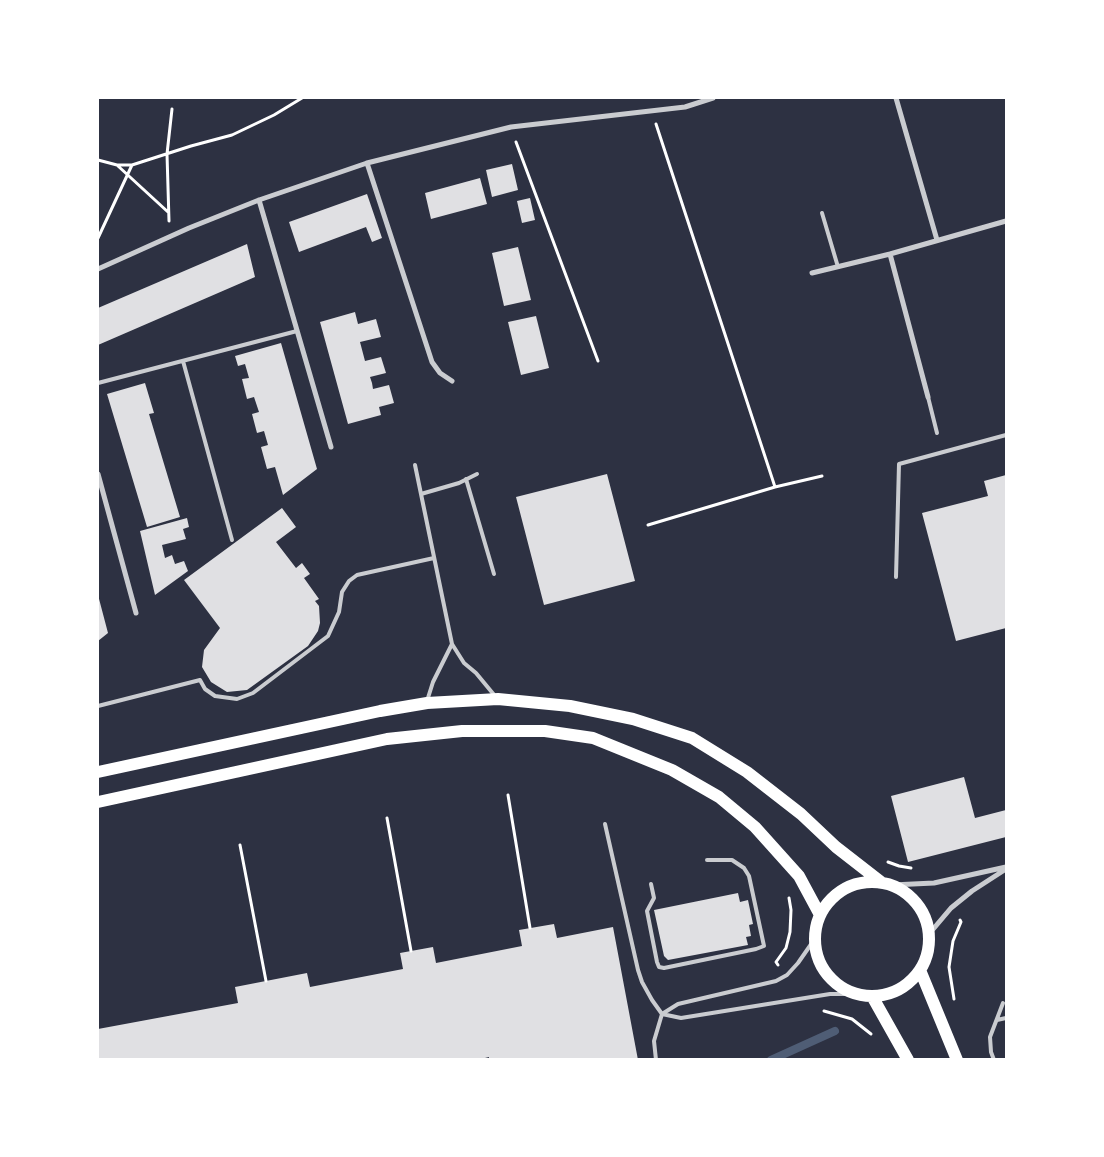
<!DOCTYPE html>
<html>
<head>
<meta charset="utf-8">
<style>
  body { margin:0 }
  #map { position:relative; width:1104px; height:1157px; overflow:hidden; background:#2d3142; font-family:Signika,sans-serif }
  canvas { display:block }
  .frame { position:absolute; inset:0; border:99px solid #fff; pointer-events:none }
</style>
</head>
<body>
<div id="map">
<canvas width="1104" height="1157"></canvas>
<div class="frame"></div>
</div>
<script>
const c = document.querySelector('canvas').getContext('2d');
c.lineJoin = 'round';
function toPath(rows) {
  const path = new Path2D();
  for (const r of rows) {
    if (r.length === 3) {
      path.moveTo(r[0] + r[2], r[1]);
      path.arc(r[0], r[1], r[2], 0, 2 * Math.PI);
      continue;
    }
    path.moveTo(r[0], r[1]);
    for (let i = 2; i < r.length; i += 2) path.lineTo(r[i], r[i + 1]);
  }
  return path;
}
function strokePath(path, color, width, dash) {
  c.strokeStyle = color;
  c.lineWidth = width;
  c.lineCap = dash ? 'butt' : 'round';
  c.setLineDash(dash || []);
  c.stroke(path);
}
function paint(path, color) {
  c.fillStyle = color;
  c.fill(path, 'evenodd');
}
const stream = toPath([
  [771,1060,835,1031]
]);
const building = toPath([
  [512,164,518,190,492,197,486,170],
  [480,178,487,204,431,219,425,193],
  [367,194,382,238,372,242,366,227,299,252,289,222],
  [530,198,535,220,522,223,517,201],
  [247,244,255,277,98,345,98,308],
  [518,247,531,300,504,306,492,253],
  [355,312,358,324,376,319,381,337,360,342,365,361,381,357,386,373,370,377,372,383,373,389,389,385,394,403,379,407,381,415,348,424,320,322],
  [536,316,549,368,521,375,508,322],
  [281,343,317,469,283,495,275,467,267,469,261,447,268,445,264,431,257,433,252,414,259,412,254,397,247,399,242,379,249,378,245,364,238,366,235,356],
  [145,383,154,413,149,414,180,517,147,527,107,394],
  [607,474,635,581,544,605,516,497],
  [1006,475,1006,628,956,641,922,513,988,496,984,481],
  [282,508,296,527,276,542,296,568,302,563,310,574,304,578,319,599,315,601,319,606,320,623,318,631,308,646,247,690,227,692,211,682,202,667,204,650,220,628,184,580],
  [187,518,189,527,183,529,186,539,162,545,165,558,172,555,175,564,184,561,188,571,155,595,140,531],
  [98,595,108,633,98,641],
  [964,777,975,818,1006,810,1006,837,908,862,891,796],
  [738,893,740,902,748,900,753,924,749,925,751,936,746,937,748,945,668,960,664,956,654,910],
  [554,924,557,938,613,927,638,1060,489,1060,489,1057,477,1060,98,1060,98,1029,238,1003,235,987,307,973,310,987,403,969,400,953,433,947,436,963,522,946,519,930]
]);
const path = toPath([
  [516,142,598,361],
  [98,160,117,165,132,165,191,146,232,135,274,115,302,98],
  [118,166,168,212],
  [169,221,167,154,172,109],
  [98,238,132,165],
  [775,487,822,476],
  [648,525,775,487,656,124],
  [508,795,530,928],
  [387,818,411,951],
  [240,845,266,981],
  [888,862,899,866,911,868],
  [778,965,776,962,786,948,790,932,791,910,789,898],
  [954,999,949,967,953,941,961,922,960,920],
  [824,1011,852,1019,871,1034]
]);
const service = toPath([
  [822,213,838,267],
  [183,361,232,540],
  [98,383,297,331],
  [928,397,937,433],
  [415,465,452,644,464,663,476,673,495,696],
  [466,479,494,574],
  [421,494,459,483,477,474],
  [896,577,899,464,1006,435],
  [427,701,433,682,452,644],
  [98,706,200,680,205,689,215,696,237,699,253,693,328,636,339,612,342,592,349,581,357,575,434,558],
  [605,824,638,970,642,982,652,1000,662,1014,681,1018,830,994,856,994],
  [651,884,654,898,647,911,657,962,659,967,664,968,756,949,764,946,749,876,744,868,732,860,707,860],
  [997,1020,1006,1018],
  [656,1060,654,1041,662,1014,678,1004,776,981,787,975,798,963,814,940],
  [994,1060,991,1052,990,1037,1003,1003]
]);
const minor = toPath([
  [896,98,937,240],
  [367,163,432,362,440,373,452,381],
  [259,200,331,447],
  [890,254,928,397],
  [98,269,189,228,259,200,367,163,511,127,685,107,713,98],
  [812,273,890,254,1006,221],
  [98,474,136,613],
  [892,885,934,883,1006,867],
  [929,934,951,908,972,891,1006,869]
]);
const primary = toPath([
  [98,772,380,711,427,703,498,699,570,706,633,719,692,738,747,772,801,814,836,847,881,882],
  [98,802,387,739,462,731,545,731,593,738,672,770,719,797,755,827,799,876,820,915],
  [872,939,57],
  [920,970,957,1060],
  [872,996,908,1060]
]);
strokePath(stream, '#4f5d75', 8);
paint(building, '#e0e0e3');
strokePath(path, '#fff', 3);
strokePath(service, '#caccd0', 4);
strokePath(minor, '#caccd0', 5);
strokePath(primary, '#fff', 12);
</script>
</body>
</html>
